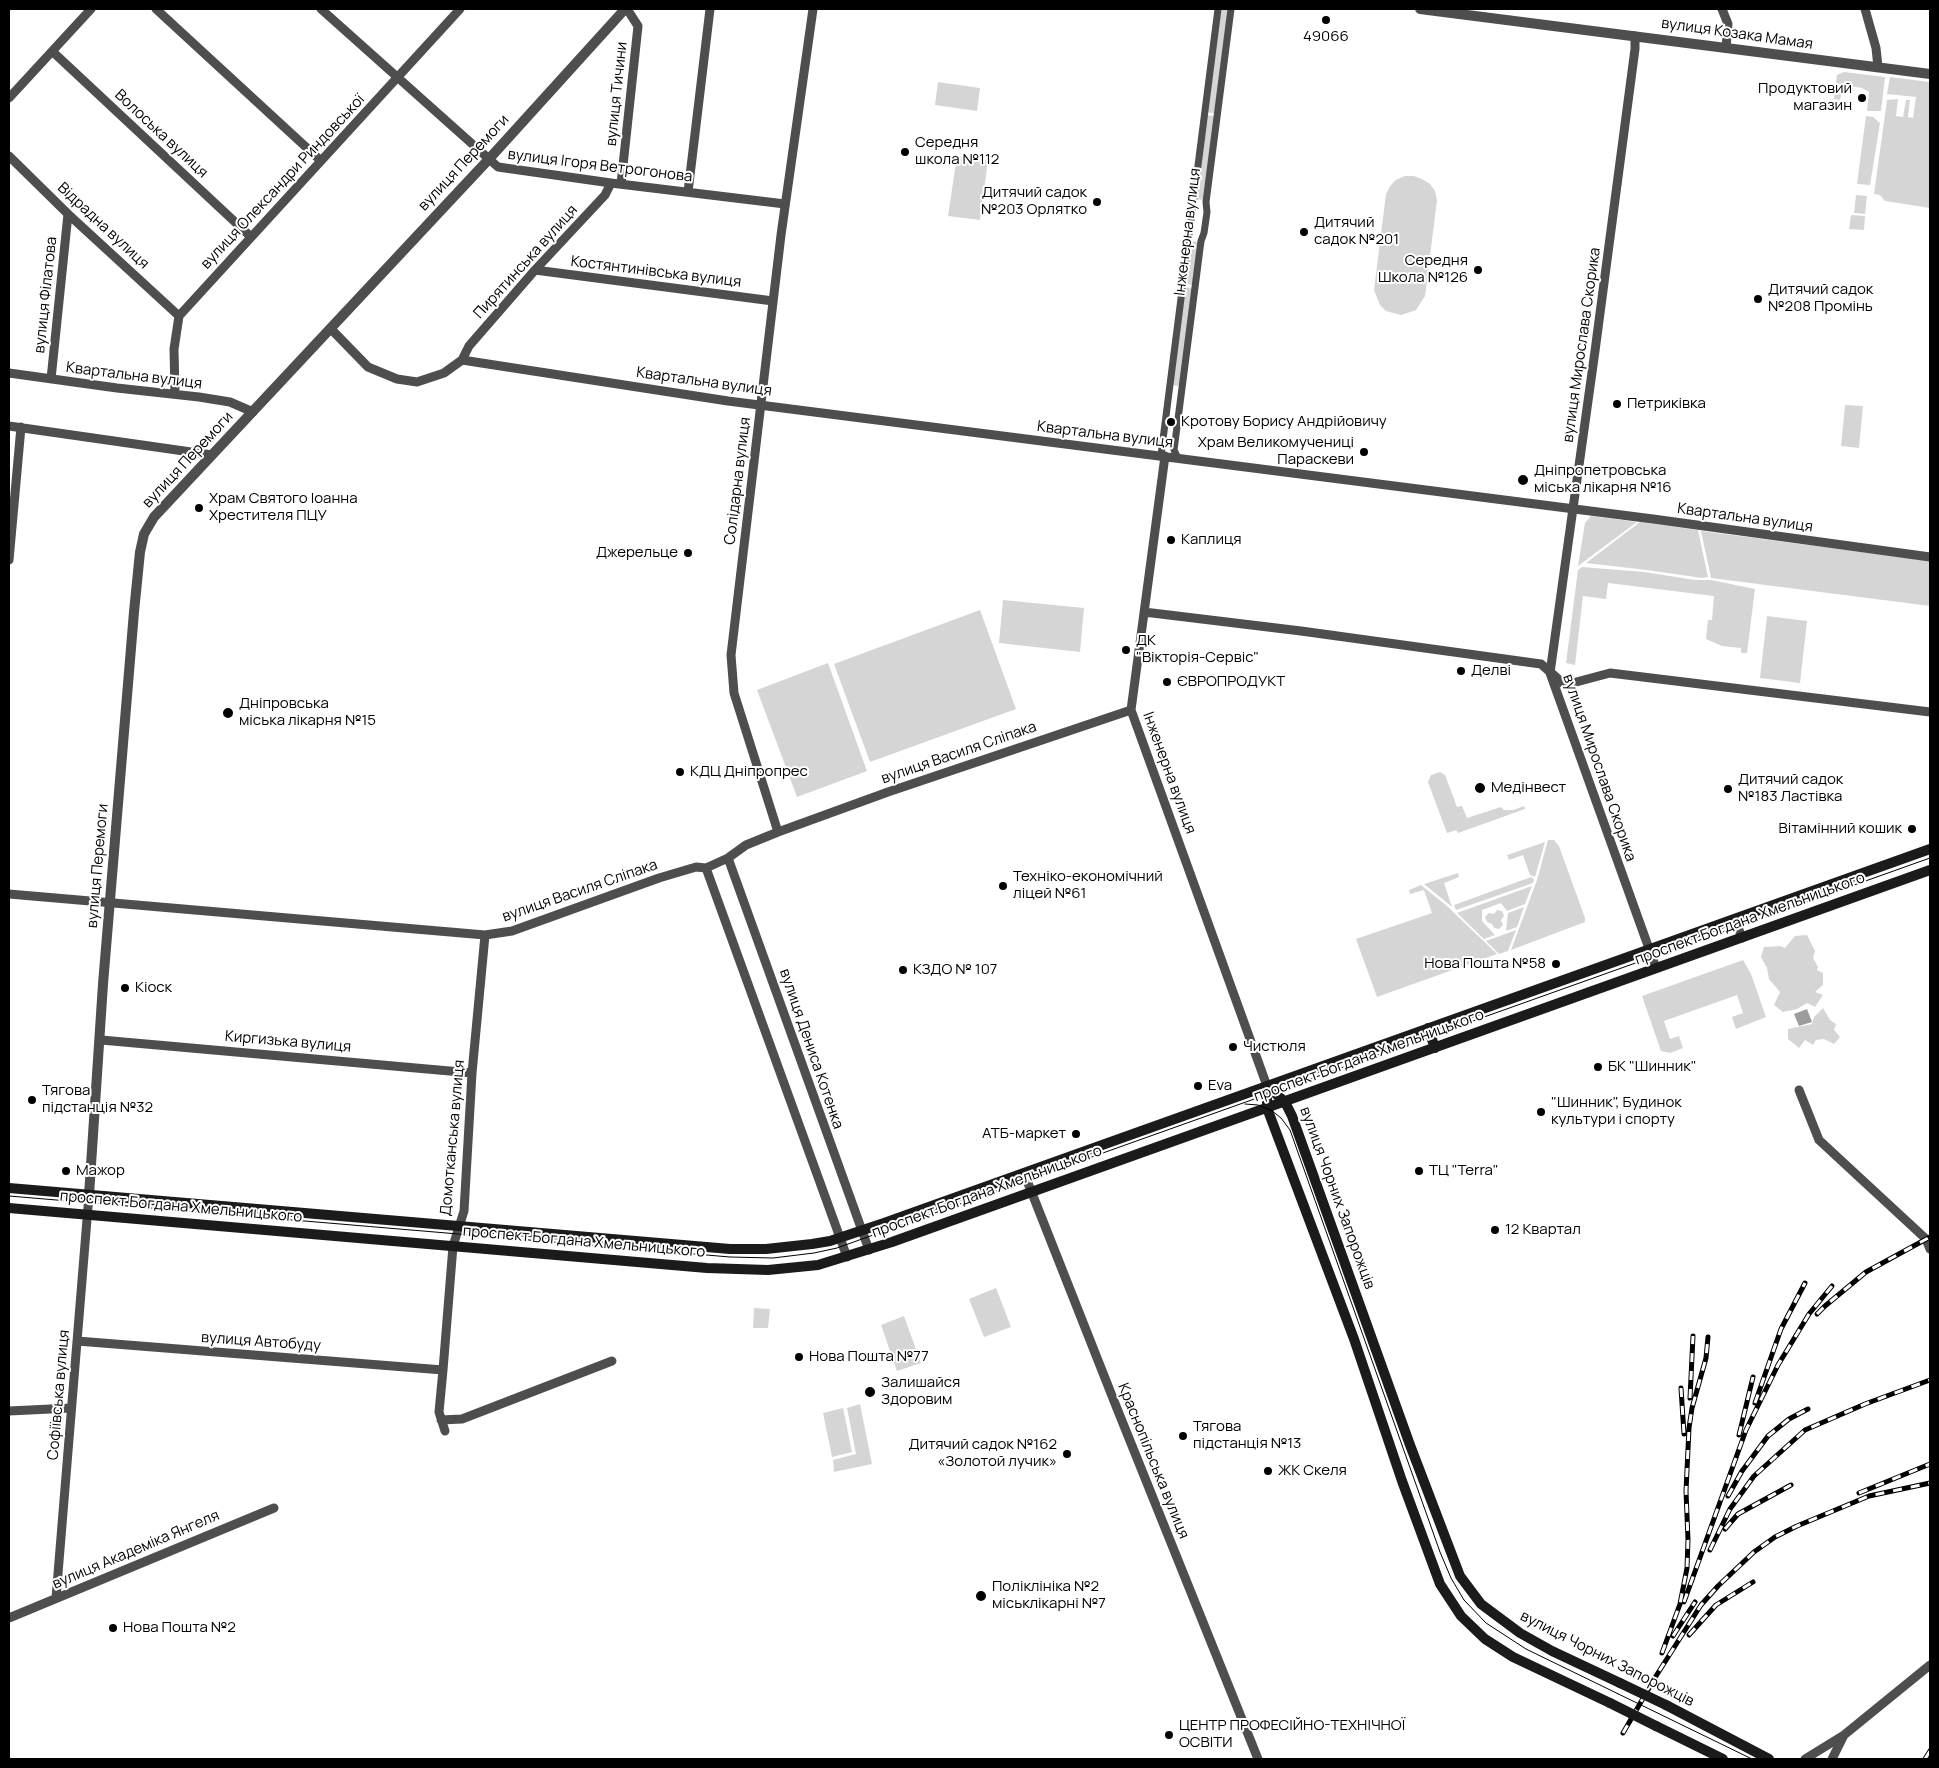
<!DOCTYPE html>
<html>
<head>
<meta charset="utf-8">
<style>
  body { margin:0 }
  #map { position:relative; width:1939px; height:1768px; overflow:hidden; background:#fff; font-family:Manrope,sans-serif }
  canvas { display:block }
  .frame { position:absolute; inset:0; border:10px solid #000; pointer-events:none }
</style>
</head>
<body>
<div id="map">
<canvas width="1939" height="1768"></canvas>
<div class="frame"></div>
</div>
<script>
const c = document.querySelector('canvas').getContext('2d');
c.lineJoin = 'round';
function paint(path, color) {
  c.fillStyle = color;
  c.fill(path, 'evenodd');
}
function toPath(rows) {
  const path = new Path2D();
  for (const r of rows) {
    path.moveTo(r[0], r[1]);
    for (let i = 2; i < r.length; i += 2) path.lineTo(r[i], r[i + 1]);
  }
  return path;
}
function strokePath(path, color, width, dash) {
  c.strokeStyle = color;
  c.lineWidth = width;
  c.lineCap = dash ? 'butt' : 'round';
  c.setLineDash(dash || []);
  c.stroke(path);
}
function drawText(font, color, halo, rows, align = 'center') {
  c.font = font + ' Manrope,sans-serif';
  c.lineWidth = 4;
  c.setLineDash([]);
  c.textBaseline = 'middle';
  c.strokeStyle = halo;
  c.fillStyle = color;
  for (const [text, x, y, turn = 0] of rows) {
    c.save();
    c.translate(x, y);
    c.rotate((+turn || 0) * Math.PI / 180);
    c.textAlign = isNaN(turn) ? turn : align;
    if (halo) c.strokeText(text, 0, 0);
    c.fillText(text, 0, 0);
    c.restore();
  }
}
const green = toPath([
  [1220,9,1229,9,1216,114,1207,112],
  [1844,72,1885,77,1881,111,1867,111,1869,92,1862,88,1843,85,1840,100,1834,99,1837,75],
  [1890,77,1930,82,1930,208,1885,201,1880,195,1874,194,1887,100,1898,99,1896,116,1903,117,1906,100,1910,100,1908,117,1913,118,1916,97,1887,94],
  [938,82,980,88,977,111,935,105],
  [1206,115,1215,116,1205,200,1195,199],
  [1866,116,1873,117,1880,123,1870,185,1857,184],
  [957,156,988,160,980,220,948,216],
  [1405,176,1414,176,1422,179,1430,184,1435,191,1437,200,1425,296,1416,310,1401,315,1386,311,1380,305,1374,290,1386,194,1390,186,1396,180],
  [1856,195,1867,196,1865,214,1854,213],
  [1851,215,1865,216,1864,230,1849,229],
  [1190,241,1199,242,1193,285,1184,284],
  [1184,287,1193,288,1180,386,1171,385],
  [1845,405,1863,406,1859,448,1841,446],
  [1591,516,1637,522,1578,566,1585,523],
  [1640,522,1698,530,1708,577,1702,578,1647,570,1586,563],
  [1701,531,1930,561,1930,606,1711,578],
  [1582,567,1644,572,1695,580,1711,580,1755,589,1747,653,1741,653,1741,648,1722,646,1706,639,1708,620,1712,620,1714,596,1608,583,1606,599,1583,596,1575,665,1566,663,1578,570],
  [1003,600,1084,608,1080,652,999,643],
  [980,610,1016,709,870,762,834,664],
  [1767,616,1807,621,1800,683,1760,678],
  [828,663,867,771,797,797,757,690],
  [1440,772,1445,775,1457,807,1462,806,1467,818,1501,807,1504,810,1513,810,1524,806,1525,809,1458,833,1456,830,1447,833,1428,782,1431,775],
  [1548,840,1554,840,1559,846,1585,918,1585,922,1511,950,1537,880],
  [1545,842,1535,877,1530,875,1523,855,1509,860,1507,855],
  [1458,873,1459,877,1444,883,1452,907,1424,884],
  [1531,877,1534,879,1533,883,1456,910,1454,905],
  [1421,885,1447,906,1497,954,1377,997,1356,939,1432,913,1424,890,1410,894,1409,890],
  [1532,886,1525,904,1507,911,1501,903,1482,910,1482,921,1495,935,1484,939,1457,913],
  [1524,907,1517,927,1506,931,1508,913],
  [1497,910,1502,911,1504,916,1501,920,1503,925,1499,929,1494,928,1492,924,1487,922,1485,917,1489,913,1494,914],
  [1516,930,1508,951,1499,954,1486,941],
  [1807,935,1815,951,1813,958,1818,967,1817,970,1823,973,1823,985,1815,992,1823,995,1815,1007,1807,1003,1797,1009,1783,1012,1774,1005,1780,992,1769,979,1767,968,1761,957,1764,947,1780,946,1785,948,1795,936],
  [1743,960,1751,974,1766,1017,1736,1029,1732,1017,1743,1013,1737,995,1664,1021,1670,1039,1679,1036,1683,1048,1670,1053,1661,1051,1642,996],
  [1823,1008,1830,1020,1836,1024,1834,1030,1840,1037,1834,1044,1824,1039,1816,1040,1813,1045,1805,1040,1799,1048,1788,1039,1788,1029,1812,1024,1814,1017],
  [996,1288,1011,1327,984,1337,969,1299],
  [754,1308,770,1309,768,1328,753,1328],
  [904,1316,921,1363,897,1371,881,1325],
  [860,1404,872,1464,834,1472,833,1460,856,1454,847,1408],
  [843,1408,852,1452,832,1457,823,1413]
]);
const water = toPath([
  [1807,1009,1812,1022,1799,1026,1794,1014]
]);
const pedestrian = toPath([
  [1161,455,1218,9],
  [1178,458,1174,450,1201,241,1204,233,1207,212,1206,202,1231,9]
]);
const minor = toPath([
  [156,9,320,160],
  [321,9,498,167,611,183,785,204],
  [1722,9,1728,24,1726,48],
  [1865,9,1876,48,1878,67],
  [1635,36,1635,49,1595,351,1550,673,1656,968],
  [53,52,250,236],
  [9,98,91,9],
  [9,156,68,214,179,316],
  [621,184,638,26,627,9],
  [688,192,710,9],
  [535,270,773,301],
  [331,329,368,367,397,379,417,382,444,373,462,360,469,346,535,270,605,195,611,183],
  [462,360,728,401,1653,519,1930,557],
  [9,373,117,388,199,397,230,402,253,412],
  [51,379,68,214],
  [175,393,174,349,179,316,460,9],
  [9,426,212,455],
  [1165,456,1131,710,1267,1086],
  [9,560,21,427],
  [1144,612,1301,631,1541,664,1565,685,1610,673,1930,712],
  [778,832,734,693,731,655,781,235,813,9],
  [728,858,869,1250],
  [706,868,847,1257],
  [9,894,485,935,512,931,659,878,696,867,706,868,728,858,746,845,778,832,888,792,1131,710],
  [1735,919,1742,938],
  [101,1040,472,1073],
  [1799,1090,1819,1140,1926,1239,1930,1249],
  [1024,1173,1116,1406,1258,1759],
  [77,1341,443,1370],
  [9,1411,71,1408],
  [441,1420,462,1419,612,1361],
  [445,1431,439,1412,443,1370,453,1246,464,1211,472,1073,485,935],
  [56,1598,89,1195],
  [9,1618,274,1508],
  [1805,1759,1844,1735,1930,1665],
  [1832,1759,1844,1735]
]);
const tertiary = toPath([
  [1420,9,1930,74],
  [89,1195,103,984,134,612,140,552,144,534,154,517,489,159,625,9]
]);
const secondary = toPath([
  [1428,1028,1435,1048],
  [1267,1086,1267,1108,1354,1339,1402,1481,1440,1584,1461,1616,1485,1639,1513,1657,1610,1703],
  [1267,1086,1285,1102,1292,1116,1410,1445,1460,1576,1481,1604,1520,1633,1552,1651,1620,1683],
  [9,1188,730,1249,766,1249,812,1244,830,1241,884,1223,1930,849],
  [9,1208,707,1268,768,1270,818,1265,892,1242,1930,870],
  [1666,1705,1769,1759],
  [1656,1726,1723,1759]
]);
const tram = toPath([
  [1245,1104,1258,1105,1271,1110,1281,1118,1290,1130,1440,1552,1451,1578,1464,1600,1486,1623,1526,1649,1752,1759],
  [9,1196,730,1257,773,1258,814,1253,837,1248,887,1230,1930,858]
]);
const rail = toPath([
  [1817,1314,1825,1306,1866,1272,1930,1237],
  [1681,1388,1684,1434],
  [1690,1398,1693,1336],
  [1755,1403,1781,1329,1805,1283],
  [1739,1435,1753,1377],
  [1859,1493,1930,1464],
  [1728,1496,1742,1471,1768,1436,1789,1419,1808,1409],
  [1725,1529,1738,1514,1791,1485],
  [1710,1550,1730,1509,1754,1476,1805,1430,1865,1404,1930,1380],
  [1684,1602,1746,1430,1778,1365,1809,1314,1832,1286],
  [1689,1635,1716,1605,1753,1582],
  [1673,1636,1695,1602],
  [1662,1653,1680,1604,1687,1568,1688,1540,1686,1491,1689,1428,1692,1408,1706,1358,1708,1337],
  [1623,1733,1656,1676,1701,1605,1718,1586,1754,1552,1775,1537,1797,1526,1869,1496,1930,1483],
  [1925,1759,1930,1751]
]);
const secondaryBridge = toPath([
  [1620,1683,1666,1705],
  [1610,1703,1656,1726]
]);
const markers = [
  [1326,20,5,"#000"],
  [1862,98,5,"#000"],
  [905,152,5,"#000"],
  [1097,202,5,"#000"],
  [1304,232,5,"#000"],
  [1478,270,5,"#000"],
  [1758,299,5,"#000"],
  [1617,404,5,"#000"],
  [1171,422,5,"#000"],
  [1364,452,5,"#000"],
  [1523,480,6,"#000"],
  [199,508,5,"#000"],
  [1171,540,5,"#000"],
  [688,553,5,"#000"],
  [1126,650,5,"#000"],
  [1461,671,5,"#000"],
  [1167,682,5,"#000"],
  [228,713,6,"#000"],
  [680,772,5,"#000"],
  [1480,788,6,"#000"],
  [1728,789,5,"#000"],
  [1912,829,5,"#000"],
  [1003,886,5,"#000"],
  [1556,964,5,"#000"],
  [903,970,5,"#000"],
  [125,988,5,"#000"],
  [1233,1047,5,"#000"],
  [1598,1067,5,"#000"],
  [1198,1086,5,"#000"],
  [32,1100,5,"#000"],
  [1541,1112,5,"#000"],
  [1076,1134,5,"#000"],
  [66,1171,5,"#000"],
  [1419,1171,5,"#000"],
  [1495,1230,5,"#000"],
  [799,1357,5,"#000"],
  [870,1392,6,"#000"],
  [1183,1436,5,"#000"],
  [1067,1454,5,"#000"],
  [1268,1471,5,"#000"],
  [981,1596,6,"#000"],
  [113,1628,5,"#000"],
  [1169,1735,5,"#000"]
];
const streetNames = [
  ["вулиця Козака Мамая",1737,34,8],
  ["вулиця Тичини",617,94,-84],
  ["Волоська вулиця",161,134,43],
  ["вулиця Перемоги",464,163,-47],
  ["вулиця Ігоря Ветрогонова",600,166,7],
  ["вулиця Олександри Риндовської",283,182,-47],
  ["Відрадна вулиця",103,226,43],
  ["Інженерна вулиця",1188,232,-83],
  ["Пирятинська вулиця",526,262,-48],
  ["Костянтинівська вулиця",656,272,7],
  ["вулиця Філатова",46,295,-84],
  ["вулиця Мирослава Скорика",1582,345,-82],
  ["Квартальна вулиця",134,376,7],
  ["Квартальна вулиця",704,382,8],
  ["Квартальна вулиця",1105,435,7],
  ["вулиця Перемоги",188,460,-47],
  ["Солідарна вулиця",738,481,-83],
  ["Квартальна вулиця",1745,518,8],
  ["вулиця Василя Сліпака",959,753,-19],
  ["вулиця Мирослава Скорика",1599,768,71],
  ["Інженерна вулиця",1169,773,70],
  ["вулиця Перемоги",98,866,-85],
  ["вулиця Василя Сліпака",580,891,-19],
  ["проспект Богдана Хмельницького",1750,919,-20],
  ["Киргизька вулиця",288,1042,5],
  ["вулиця Дениса Котенка",811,1049,71],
  ["проспект Богдана Хмельницького",1369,1056,-20],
  ["Домотканська вулиця",453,1138,-85],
  ["проспект Богдана Хмельницького",987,1192,-20],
  ["вулиця Чорних Запорожців",1337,1198,70],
  ["проспект Богдана Хмельницького",181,1207,5],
  ["проспект Богдана Хмельницького",584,1242,5],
  ["вулиця Автобуду",261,1342,4],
  ["Софіївська вулиця",59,1395,-85],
  ["Краснопільська вулиця",1153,1461,68],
  ["вулиця Академіка Янгеля",136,1550,-23],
  ["вулиця Чорних Запорожців",1607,1659,27]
];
const poiNames = [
  ["49066",1326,37,"center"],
  ["Продуктовий",1852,89,"right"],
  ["магазин",1852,106,"right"],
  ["Середня",915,143],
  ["школа №112",915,160],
  ["Дитячий садок",1087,193,"right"],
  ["№203 Орлятко",1087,210,"right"],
  ["Дитячий",1314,223],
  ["садок №201",1314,240],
  ["Середня",1468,261,"right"],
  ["Школа №126",1468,278,"right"],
  ["Дитячий садок",1768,290],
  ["№208 Промінь",1768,307],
  ["Петриківка",1627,404],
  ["Кротову Борису Андрійовичу",1181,422],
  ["Храм Великомучениці",1354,443,"right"],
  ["Параскеви",1354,460,"right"],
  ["Дніпропетровська",1534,471],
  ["міська лікарня №16",1534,488],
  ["Храм Святого Іоанна",209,499],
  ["Хрестителя ПЦУ",209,516],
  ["Каплиця",1181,540],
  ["Джерельце",678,553,"right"],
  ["ДК",1136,641],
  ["\"Вікторія-Сервіс\"",1136,658],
  ["Делві",1471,671],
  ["ЄВРОПРОДУКТ",1177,682],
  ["Дніпровська",239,704],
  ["міська лікарня №15",239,721],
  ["КДЦ Дніпропрес",690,772],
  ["Дитячий садок",1738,780],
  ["№183 Ластівка",1738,797],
  ["Медінвест",1491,788],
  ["Вітамінний кошик",1902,829,"right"],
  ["Техніко-економічний",1013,877],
  ["ліцей №61",1013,894],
  ["Нова Пошта №58",1546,964,"right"],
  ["КЗДО № 107",913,970],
  ["Кіоск",135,988],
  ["Чистюля",1243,1047],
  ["БК \"Шинник\"",1608,1067],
  ["Eva",1208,1086],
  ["Тягова",42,1091],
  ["пiдстанцiя №32",42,1108],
  ["\"Шинник\", Будинок",1551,1103],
  ["культури і спорту",1551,1120],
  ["АТБ-маркет",1066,1134,"right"],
  ["Мажор",76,1171],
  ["ТЦ \"Terra\"",1429,1171],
  ["12 Квартал",1505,1230],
  ["Нова Пошта №77",809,1357],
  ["Залишайся",881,1383],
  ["Здоровим",881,1400],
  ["Тягова",1193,1427],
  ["пiдстанцiя №13",1193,1444],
  ["Дитячий садок №162",1057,1445,"right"],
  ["«Золотой лучик»",1057,1462,"right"],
  ["ЖК Скеля",1278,1471],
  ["Поліклініка №2",992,1587],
  ["міськлікарні №7",992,1604],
  ["Нова Пошта №2",123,1628],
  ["ЦЕНТР ПРОФЕСІЙНО-ТЕХНІЧНОЇ",1179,1726],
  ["ОСВІТИ",1179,1743]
];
paint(green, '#d5d5d5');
paint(water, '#9c9c9c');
strokePath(pedestrian, '#4e4e4e', 7);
strokePath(minor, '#4e4e4e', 9);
strokePath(tertiary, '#4e4e4e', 10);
strokePath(secondary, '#1b1b1b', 10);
strokePath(tram, '#000', 1);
strokePath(rail, '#000', 5);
strokePath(rail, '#fff', 3, [9]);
strokePath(secondaryBridge, '#1b1b1b', 10);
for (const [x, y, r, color] of markers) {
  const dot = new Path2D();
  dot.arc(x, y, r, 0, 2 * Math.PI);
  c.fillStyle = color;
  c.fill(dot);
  strokePath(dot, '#fff', 2);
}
drawText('15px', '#000', '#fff', streetNames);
drawText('15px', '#000', '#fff', poiNames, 'left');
</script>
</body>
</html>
